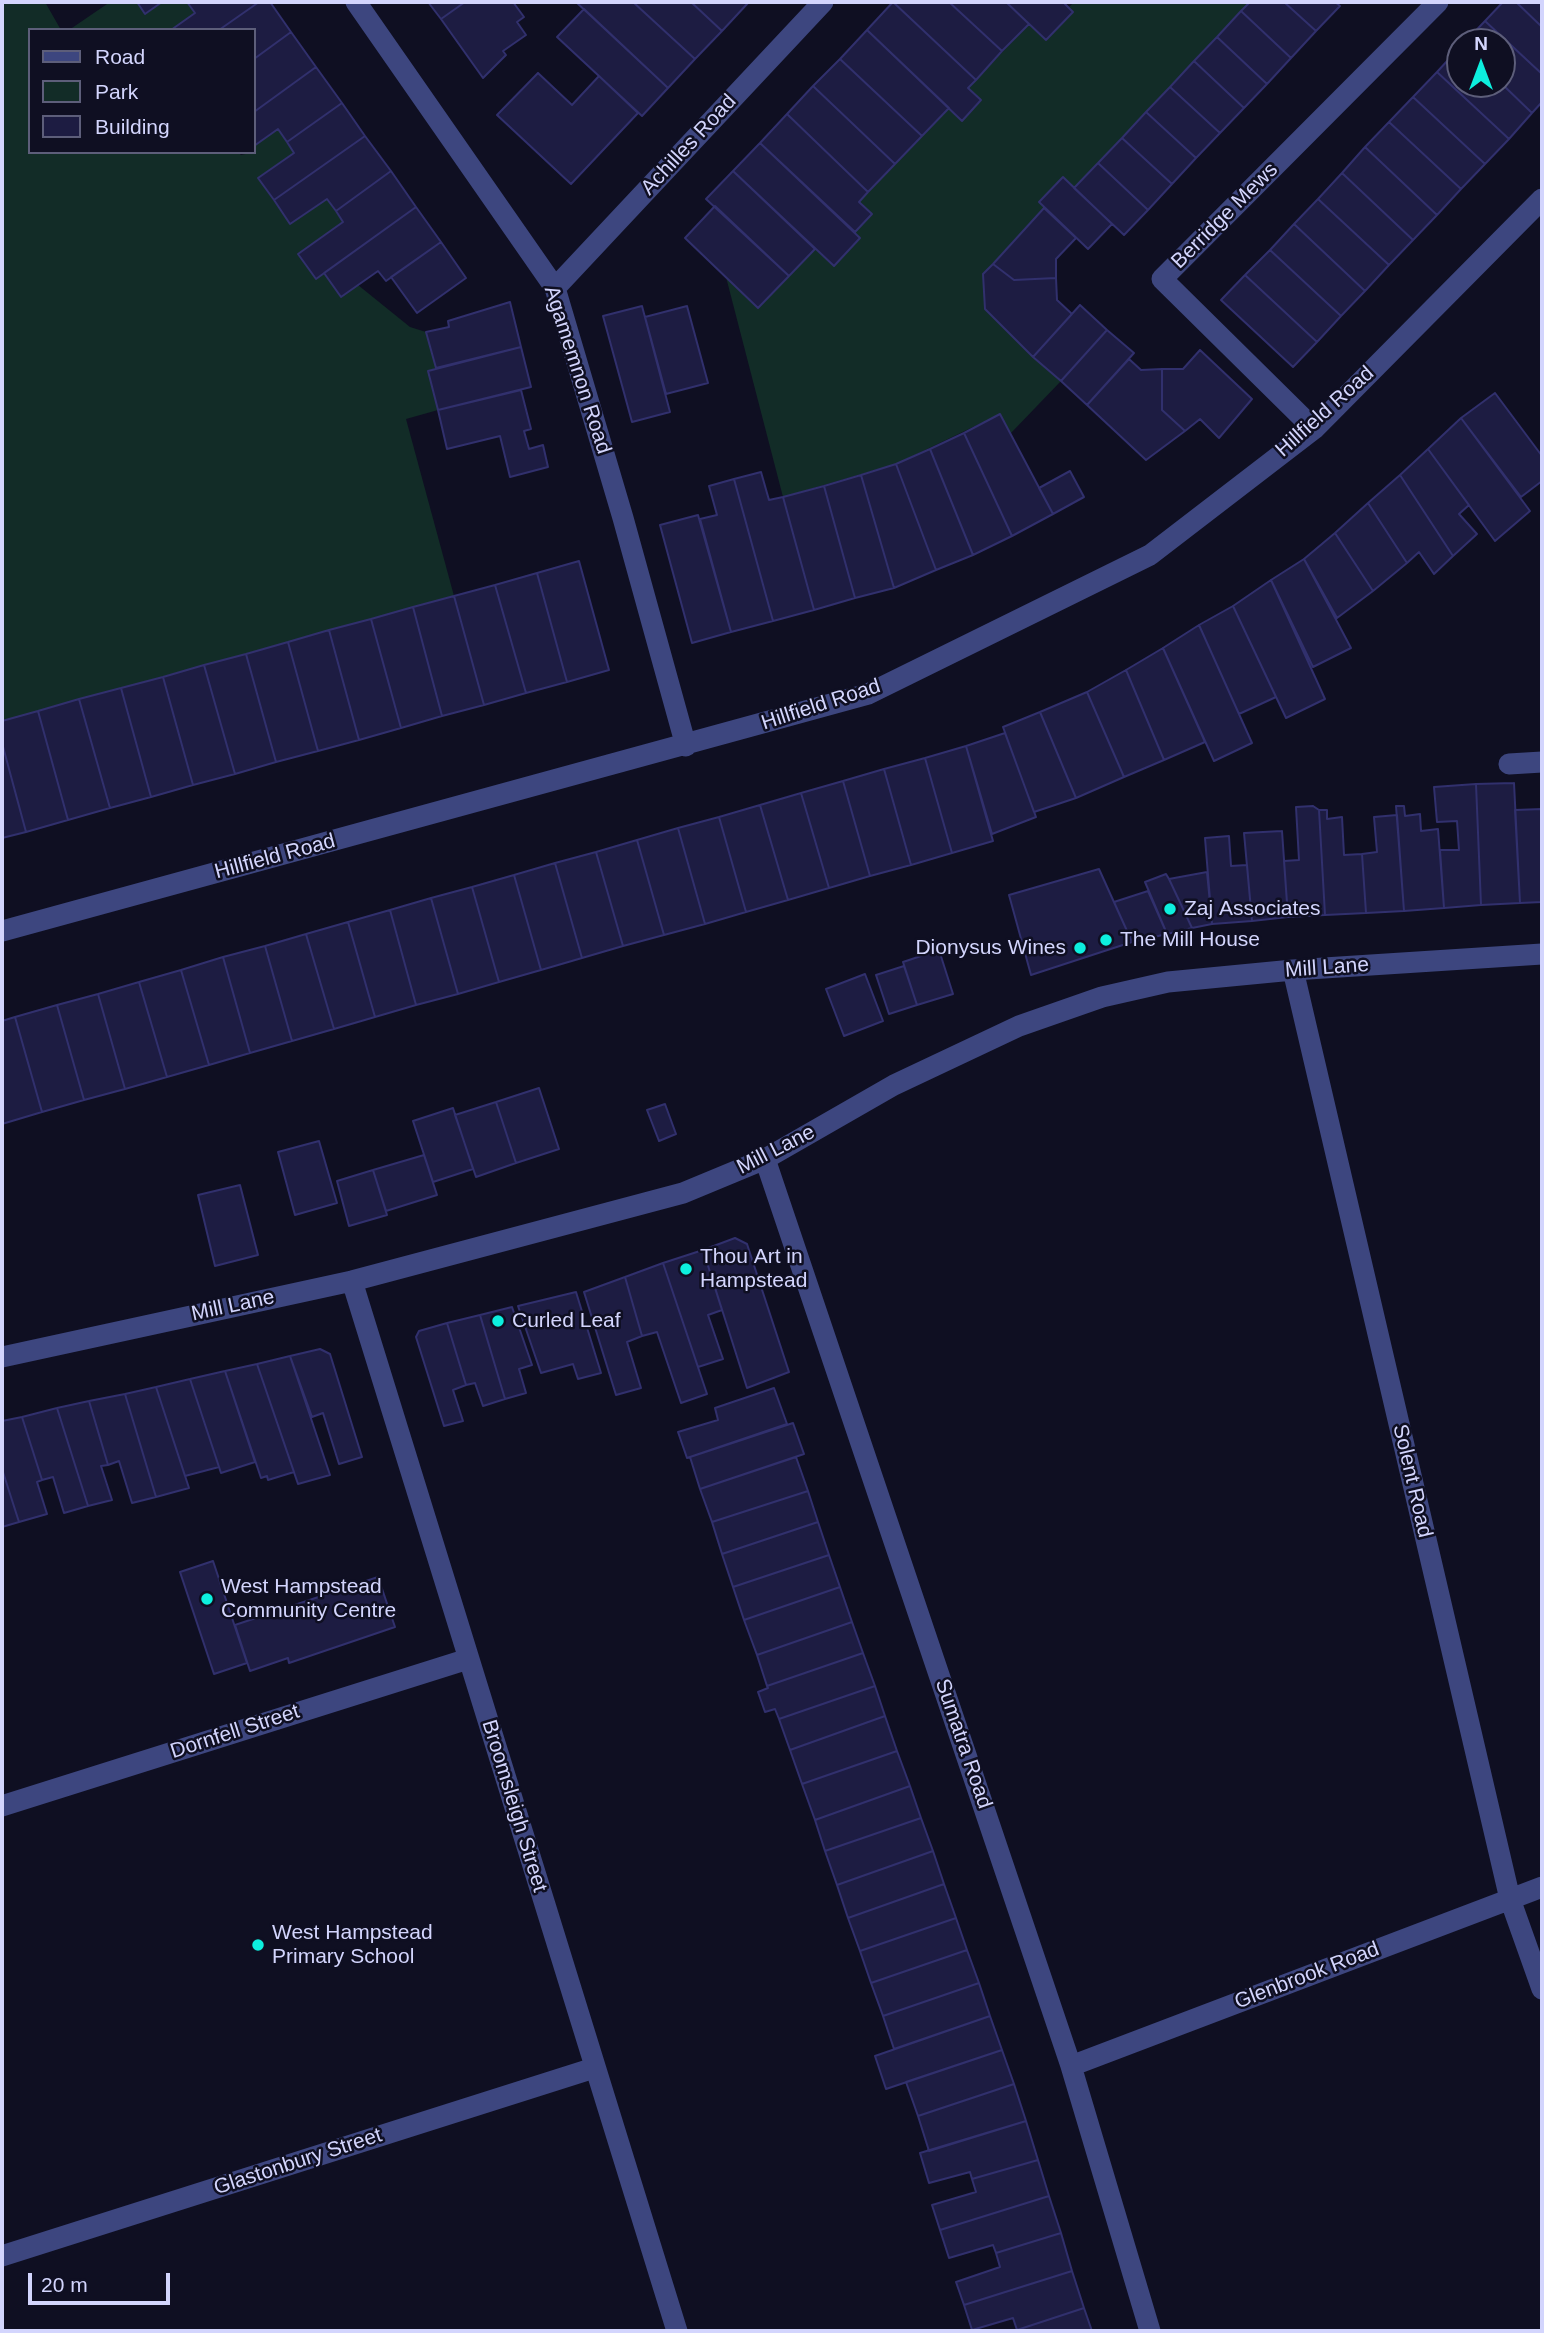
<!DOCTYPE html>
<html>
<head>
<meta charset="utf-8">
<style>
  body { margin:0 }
  #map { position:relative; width:1544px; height:2333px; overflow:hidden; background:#0f0f22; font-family:Arial,sans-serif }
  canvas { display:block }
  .frame { position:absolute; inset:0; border:4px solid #d3d5fd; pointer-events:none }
  .legend { position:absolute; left:28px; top:28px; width:228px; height:126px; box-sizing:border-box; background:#0f0f22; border:2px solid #5d5e7a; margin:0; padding:9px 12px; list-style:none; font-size:21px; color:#d3d5fd }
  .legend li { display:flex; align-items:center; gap:14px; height:35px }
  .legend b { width:35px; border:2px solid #5d5e7a }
  .north { position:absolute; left:1446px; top:28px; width:70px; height:70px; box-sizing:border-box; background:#0f0f22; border:2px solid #5d5e7a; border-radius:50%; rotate:0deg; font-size:19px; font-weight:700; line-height:28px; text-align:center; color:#d3d5fd }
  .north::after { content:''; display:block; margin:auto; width:24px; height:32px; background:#0defde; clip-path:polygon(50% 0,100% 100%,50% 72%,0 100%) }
  .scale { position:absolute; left:28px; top:2273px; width:142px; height:32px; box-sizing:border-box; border:4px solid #d3d5fd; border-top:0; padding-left:9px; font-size:21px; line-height:24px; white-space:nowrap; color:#d3d5fd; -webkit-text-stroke:5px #0f0f22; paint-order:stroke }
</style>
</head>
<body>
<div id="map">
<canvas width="1544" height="2333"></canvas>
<div class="frame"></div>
<ul class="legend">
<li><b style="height:9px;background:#3d467f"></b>Road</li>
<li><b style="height:19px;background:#122c27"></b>Park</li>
<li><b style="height:19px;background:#1d1c42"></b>Building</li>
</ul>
<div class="north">N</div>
<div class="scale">20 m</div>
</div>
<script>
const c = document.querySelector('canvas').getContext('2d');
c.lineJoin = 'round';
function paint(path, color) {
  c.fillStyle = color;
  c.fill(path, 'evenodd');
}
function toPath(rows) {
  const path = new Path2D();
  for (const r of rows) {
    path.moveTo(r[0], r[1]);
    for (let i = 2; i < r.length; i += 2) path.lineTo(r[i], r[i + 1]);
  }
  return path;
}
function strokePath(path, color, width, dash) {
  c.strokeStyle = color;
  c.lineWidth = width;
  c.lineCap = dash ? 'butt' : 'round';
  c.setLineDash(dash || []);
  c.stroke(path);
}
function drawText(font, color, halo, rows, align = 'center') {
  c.font = font + ' Arial,sans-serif';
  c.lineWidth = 5;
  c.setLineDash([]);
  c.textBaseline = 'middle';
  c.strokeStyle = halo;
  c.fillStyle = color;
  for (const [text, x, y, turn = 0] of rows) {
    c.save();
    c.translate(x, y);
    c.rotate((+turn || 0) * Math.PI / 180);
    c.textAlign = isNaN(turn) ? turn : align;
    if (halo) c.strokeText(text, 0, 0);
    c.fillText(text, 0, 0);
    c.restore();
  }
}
const green = toPath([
  [2,2,45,2,61,30,30,30,30,152,238,152,241,155,254,152,254,146,278,129,294,153,258,178,290,224,327,199,343,222,324,273,341,297,358,285,410,327,426,332,436,368,428,371,438,410,406,419,454,596,2,721],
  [110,2,137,2,146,14,162,2,187,2,195,13,171,30,69,30],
  [1074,2,1250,2,1074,188,1039,202,1044,208,983,274,1033,357,1061,381,1011,433,1000,414,896,464,783,497,726,277,758,308,815,249,834,266,860,238,855,232,872,214,859,202,949,108,962,120,968,88,1029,24,1046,40,1073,12,1069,7]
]);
const building = toPath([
  [137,2,162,2,145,14,137,2],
  [187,2,259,2,219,30,171,30,195,13,187,2],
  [259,2,270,2,291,32,254,59,254,30,219,30,259,2],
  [428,2,465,2,441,19,428,2],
  [465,2,513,2,524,17,517,22,526,35,503,51,506,55,483,78,441,19,465,2],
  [576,2,633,2,695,59,668,88,576,2],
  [633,2,691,2,722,31,695,59,633,2],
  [691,2,747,2,748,3,722,31,691,2],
  [893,2,949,2,1002,51,976,80,893,2],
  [893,2,976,80,968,88,981,100,962,121,867,30,893,2],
  [949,2,1006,2,1029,24,1002,51,949,2],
  [1006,2,1063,2,1073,12,1046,40,1006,2],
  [1250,2,1284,2,1316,31,1291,58,1241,11,1250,2],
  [1284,2,1335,2,1340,6,1316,31,1284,2],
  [1503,2,1516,2,1542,27,1542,74,1485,21,1503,2],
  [1516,2,1542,2,1542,27,1516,2],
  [584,9,668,88,642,116,557,37,584,9],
  [1241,11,1291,58,1267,84,1217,37,1241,11],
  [1485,21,1542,74,1542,102,1532,113,1502,84,1502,42,1465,42,1485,21],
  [867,30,949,108,922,136,840,59,867,30],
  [291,32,316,67,254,112,254,59,291,32],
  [1217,37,1267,84,1244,108,1194,61,1217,37],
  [1460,47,1460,84,1502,84,1532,113,1509,139,1437,72,1460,47],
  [840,59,922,136,895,164,813,86,840,59],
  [1194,61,1244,108,1220,133,1170,87,1194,61],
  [316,67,342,103,287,142,278,129,254,146,254,112,316,67],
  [1437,72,1509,139,1485,164,1413,97,1437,72],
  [538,73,572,105,599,76,638,113,571,184,497,115,538,73],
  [813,86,895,164,868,192,787,114,813,86],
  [1170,87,1220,133,1196,158,1146,112,1170,87],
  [1413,97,1485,164,1461,189,1389,122,1413,97],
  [342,103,365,136,274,200,258,178,294,153,287,142,342,103],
  [1146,112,1196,158,1172,184,1122,138,1146,112],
  [787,114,868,192,859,202,872,214,855,232,760,143,787,114],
  [1389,122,1461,189,1437,215,1365,147,1389,122],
  [365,136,391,171,336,211,327,199,290,224,274,200,365,136],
  [1122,138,1172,184,1148,210,1098,163,1122,138],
  [760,143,860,238,834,266,733,171,760,143],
  [1365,147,1437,215,1413,240,1342,173,1365,147],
  [1098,163,1148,210,1124,235,1074,188,1098,163],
  [391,171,416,207,316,279,298,254,343,222,336,211,391,171],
  [733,171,815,249,789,276,706,199,733,171],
  [1342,173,1413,240,1389,265,1318,199,1342,173],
  [1063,177,1112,224,1088,249,1039,202,1063,177],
  [1318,199,1389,265,1365,291,1294,224,1318,199],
  [715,206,789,276,758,308,685,238,715,206],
  [416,207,441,242,386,281,378,271,341,297,324,273,416,207],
  [1044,208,1076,238,1056,259,1056,278,1014,280,993,264,1044,208],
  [1294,224,1365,291,1341,316,1270,250,1294,224],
  [441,242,466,278,417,313,391,277,441,242],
  [1270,250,1341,316,1317,342,1245,275,1270,250],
  [993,264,1014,280,1056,278,1057,300,1072,314,1033,357,985,309,983,274,993,264],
  [1245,275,1317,342,1293,367,1221,300,1245,275],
  [510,302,521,347,436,368,426,332,449,327,448,321,510,302],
  [1080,305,1107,330,1061,381,1033,357,1080,305],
  [642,306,670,412,632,422,603,316,642,306],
  [687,306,708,383,666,394,645,317,687,306],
  [1107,330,1134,353,1087,405,1061,381,1107,330],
  [521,347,531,387,438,410,428,371,521,347],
  [1200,350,1252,399,1219,438,1200,419,1185,431,1162,410,1162,369,1183,369,1200,350],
  [1129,359,1141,370,1162,369,1162,410,1185,431,1146,460,1087,405,1129,359],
  [521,390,531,429,524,431,529,449,543,445,548,467,510,477,500,436,447,449,438,410,521,390],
  [1495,393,1542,456,1542,481,1521,497,1461,418,1495,393],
  [1000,414,1053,514,1012,536,964,433,1000,414],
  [1461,418,1530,511,1495,541,1428,449,1461,418],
  [964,433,1012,536,973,555,930,449,964,433],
  [930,449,973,555,936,570,896,464,930,449],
  [1428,449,1469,505,1459,514,1477,534,1453,556,1400,475,1428,449],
  [896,464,936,570,894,588,861,475,896,464],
  [1070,471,1084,497,1053,514,1039,488,1070,471],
  [761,472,769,500,783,497,814,610,773,621,734,479,761,472],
  [861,475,894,588,855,598,824,486,861,475],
  [1400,475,1453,556,1434,574,1419,552,1407,563,1368,503,1400,475],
  [734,479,773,621,731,632,700,519,717,515,709,486,734,479],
  [824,486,855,598,814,610,783,497,824,486],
  [1368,503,1407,563,1373,591,1335,533,1368,503],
  [698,515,731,632,692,643,660,525,698,515],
  [1335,533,1373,591,1337,618,1304,559,1335,533],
  [1304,559,1351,648,1313,667,1271,580,1304,559],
  [579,561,609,670,567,682,537,573,579,561],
  [537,573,567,682,526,693,495,585,537,573],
  [1271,580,1325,699,1286,718,1233,606,1271,580],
  [495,585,526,693,484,705,454,596,495,585],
  [454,596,484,705,442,716,413,607,454,596],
  [1233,606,1276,697,1239,714,1199,625,1233,606],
  [413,607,442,716,401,728,371,619,413,607],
  [371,619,401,728,359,740,329,630,371,619],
  [1199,625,1252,743,1214,761,1163,648,1199,625],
  [329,630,359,740,318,751,288,642,329,630],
  [288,642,318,751,276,762,246,654,288,642],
  [1163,648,1205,742,1164,760,1126,670,1163,648],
  [246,654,276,762,235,774,204,665,246,654],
  [204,665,235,774,193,785,163,677,204,665],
  [1126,670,1164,760,1124,777,1087,692,1126,670],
  [163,677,193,785,151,797,121,688,163,677],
  [121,688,151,797,110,808,79,699,121,688],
  [1087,692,1124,777,1076,798,1040,712,1087,692],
  [79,699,110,808,68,820,38,711,79,699],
  [38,711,68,820,26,832,2,743,2,721,38,711],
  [1040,712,1076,798,1034,812,1003,727,1040,712],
  [1005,733,1036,817,992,834,966,746,1005,733],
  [2,743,26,832,2,838,2,743],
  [966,746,993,841,952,853,925,758,966,746],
  [925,758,952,853,911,865,884,769,925,758],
  [884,769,911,865,870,876,843,781,884,769],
  [843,781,870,876,829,888,801,793,843,781],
  [1514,783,1520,903,1481,905,1476,784,1514,783],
  [1476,784,1481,905,1444,908,1440,850,1459,850,1457,821,1437,822,1434,787,1476,784],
  [801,793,829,888,788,900,760,805,801,793],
  [760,805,788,900,746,912,719,817,760,805],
  [1313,806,1319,810,1325,915,1288,917,1284,861,1299,860,1296,807,1313,806],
  [1396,806,1404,806,1405,816,1420,814,1421,831,1438,829,1444,908,1404,911,1396,806],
  [1542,809,1542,902,1520,903,1515,810,1542,809],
  [1319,810,1327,810,1327,819,1342,817,1344,855,1362,854,1366,913,1325,915,1319,810],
  [1397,815,1404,911,1366,913,1362,854,1377,852,1374,817,1397,815],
  [719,817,746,912,705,924,678,828,719,817],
  [678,828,705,924,664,935,637,840,678,828],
  [1282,831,1288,917,1252,921,1244,833,1282,831],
  [1229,836,1231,866,1247,865,1252,921,1212,924,1205,838,1229,836],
  [637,840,664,935,623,946,596,852,637,840],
  [596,852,623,946,582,958,555,863,596,852],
  [555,863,582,958,541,970,514,875,555,863],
  [1099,869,1132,942,1031,975,1009,895,1099,869],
  [1207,872,1212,924,1192,928,1169,879,1207,872],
  [1166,874,1169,879,1192,928,1167,934,1145,882,1166,874],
  [514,875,541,970,499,982,472,887,514,875],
  [472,887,499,982,458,994,431,898,472,887],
  [1148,891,1167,934,1132,942,1114,902,1148,891],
  [431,898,458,994,416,1005,390,910,431,898],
  [390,910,416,1005,375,1017,348,922,390,910],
  [348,922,375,1017,334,1029,306,934,348,922],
  [306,934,334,1029,292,1041,265,946,306,934],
  [265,946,292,1041,250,1053,223,957,265,946],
  [939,950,953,994,917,1005,903,962,939,950],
  [223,957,250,1053,209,1065,181,970,223,957],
  [904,966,917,1005,889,1014,876,975,904,966],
  [181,970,209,1065,167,1077,139,982,181,970],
  [865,974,883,1021,844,1036,826,989,865,974],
  [139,982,167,1077,125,1089,98,994,139,982],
  [98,994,125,1089,84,1100,57,1005,98,994],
  [57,1005,84,1100,42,1112,15,1017,57,1005],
  [15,1017,42,1112,2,1124,2,1021,15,1017],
  [539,1088,559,1149,516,1163,496,1102,539,1088],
  [496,1102,516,1163,476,1177,455,1115,496,1102],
  [665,1104,676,1134,659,1141,647,1110,665,1104],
  [453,1108,473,1169,433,1182,413,1121,453,1108],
  [319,1141,337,1203,295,1215,278,1152,319,1141],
  [424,1155,437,1195,386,1211,373,1170,424,1155],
  [373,1170,387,1215,349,1226,337,1181,373,1170],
  [240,1185,258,1255,215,1266,198,1195,240,1185],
  [735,1238,747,1244,789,1372,747,1388,703,1250,735,1238],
  [703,1250,722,1310,708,1315,723,1359,698,1367,663,1263,703,1250],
  [663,1263,707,1394,681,1403,657,1332,642,1336,625,1277,663,1263],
  [625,1277,642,1336,627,1342,641,1388,616,1395,584,1292,625,1277],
  [576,1292,601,1373,578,1379,573,1364,541,1373,518,1306,576,1292],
  [512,1307,532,1365,519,1369,526,1393,505,1399,480,1315,512,1307],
  [480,1315,505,1399,483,1406,475,1383,466,1385,447,1323,480,1315],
  [447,1323,466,1385,453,1390,463,1421,444,1426,416,1337,419,1331,447,1323],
  [320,1349,330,1354,362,1457,339,1464,323,1413,312,1417,290,1356,320,1349],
  [290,1356,330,1475,298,1484,257,1364,290,1356],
  [257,1364,294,1472,268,1480,267,1476,261,1478,225,1371,257,1364],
  [225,1371,255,1462,221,1473,190,1379,225,1371],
  [190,1379,219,1467,185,1476,156,1387,190,1379],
  [156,1387,189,1488,156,1497,125,1394,156,1387],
  [774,1388,787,1424,687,1458,678,1432,718,1420,715,1408,774,1388],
  [125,1394,156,1497,132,1503,119,1461,108,1465,89,1401,125,1394],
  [89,1401,108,1465,101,1466,112,1500,88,1506,57,1408,89,1401],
  [57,1408,88,1506,64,1513,53,1477,42,1480,22,1417,57,1408],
  [22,1417,42,1480,37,1482,47,1514,19,1522,2,1469,2,1421,22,1417],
  [793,1423,804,1454,700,1489,690,1457,793,1423],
  [796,1457,808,1491,712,1522,700,1489,796,1457],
  [2,1469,19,1522,2,1527,2,1469],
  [808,1491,818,1522,722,1554,712,1522,808,1491],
  [818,1522,829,1555,733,1587,722,1554,818,1522],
  [829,1555,840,1587,744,1620,733,1587,829,1555],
  [213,1561,247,1663,214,1674,180,1572,213,1561],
  [378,1577,395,1627,289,1663,288,1658,250,1671,235,1625,378,1577],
  [840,1587,852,1622,757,1655,744,1620,840,1587],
  [852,1622,863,1653,767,1686,757,1655,852,1622],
  [863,1653,875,1686,779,1719,775,1709,765,1712,758,1692,768,1688,767,1686,863,1653],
  [875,1686,885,1716,790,1750,779,1719,875,1686],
  [885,1716,897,1751,802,1784,790,1750,885,1716],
  [897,1751,910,1786,815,1820,802,1784,897,1751],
  [910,1786,921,1818,825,1851,815,1820,910,1786],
  [921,1818,933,1851,837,1885,825,1851,921,1818],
  [933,1851,944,1884,848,1918,837,1885,933,1851],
  [944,1884,956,1918,860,1951,848,1918,944,1884],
  [956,1918,967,1950,871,1983,860,1951,956,1918],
  [967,1950,979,1983,883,2016,871,1983,967,1950],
  [979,1983,990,2016,894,2049,883,2016,979,1983],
  [990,2016,1002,2050,886,2089,875,2056,990,2016],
  [1002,2050,1014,2084,918,2116,906,2082,1002,2050],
  [1014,2084,1026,2121,929,2151,918,2116,1014,2084],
  [1026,2121,1038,2160,972,2179,970,2172,929,2183,920,2153,1026,2121],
  [1038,2160,1049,2196,940,2230,932,2205,976,2192,972,2179,1038,2160],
  [1049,2196,1061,2233,996,2253,993,2245,949,2258,940,2230,1049,2196],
  [1061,2233,1072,2271,964,2305,956,2282,1000,2267,996,2253,1061,2233],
  [1072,2271,1084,2308,1017,2330,1013,2318,972,2330,964,2305,1072,2271],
  [1084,2308,1092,2331,1011,2331,1017,2330,1084,2308]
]);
const minor = toPath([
  [356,2,555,288,623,518,686,746],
  [555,288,823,2],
  [1314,429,1162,279,1438,2],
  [1509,764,1542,762],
  [2,931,868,694,1150,555,1314,429,1542,199],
  [1293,970,1510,1899,1542,1989],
  [765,1159,1071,2066,1150,2331],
  [352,1281,677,2331],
  [2,1357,352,1281,683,1193,765,1159,894,1085,1019,1026,1102,997,1168,982,1293,970,1542,954],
  [2,1806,468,1659],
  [1071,2066,1542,1887],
  [2,2256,594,2068]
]);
const markers = [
  [1170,909,7,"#0defde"],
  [1106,940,7,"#0defde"],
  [1080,948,7,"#0defde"],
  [686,1269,7,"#0defde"],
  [498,1321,7,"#0defde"],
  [207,1599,7,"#0defde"],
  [258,1945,7,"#0defde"]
];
const streetNames = [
  ["Achilles Road",689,145,-47],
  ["Berridge Mews",1225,216,-45],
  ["Agamemnon Road",577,370,72],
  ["Hillfield Road",1325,412,-42],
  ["Hillfield Road",821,705,-18],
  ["Hillfield Road",275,857,-15],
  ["Mill Lane",1327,968,-4],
  ["Mill Lane",776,1150,-27],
  ["Mill Lane",233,1306,-12],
  ["Solent Road",1412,1481,77],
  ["Dornfell Street",235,1732,-18],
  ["Sumatra Road",963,1744,71],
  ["Broomsleigh Street",514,1806,73],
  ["Glenbrook Road",1307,1976,-21],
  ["Glastonbury Street",298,2162,-18]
];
const poiNames = [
  ["Zaj Associates",1184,909],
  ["The Mill House",1120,940],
  ["Dionysus Wines",1066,948,"right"],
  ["Thou Art in",700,1257],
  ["Hampstead",700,1281],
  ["Curled Leaf",512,1321],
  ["West Hampstead",221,1587],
  ["Community Centre",221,1611],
  ["West Hampstead",272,1933],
  ["Primary School",272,1957]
];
paint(green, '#122c27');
paint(building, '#1d1c42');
strokePath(building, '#31306d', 2);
strokePath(minor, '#3d467f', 21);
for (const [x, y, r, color] of markers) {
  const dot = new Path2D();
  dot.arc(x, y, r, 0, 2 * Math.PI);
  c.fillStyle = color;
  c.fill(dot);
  strokePath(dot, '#0f0f22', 2.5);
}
drawText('21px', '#d3d5fd', '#0f0f22', streetNames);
drawText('21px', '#d3d5fd', '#0f0f22', poiNames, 'left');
</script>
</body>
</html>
